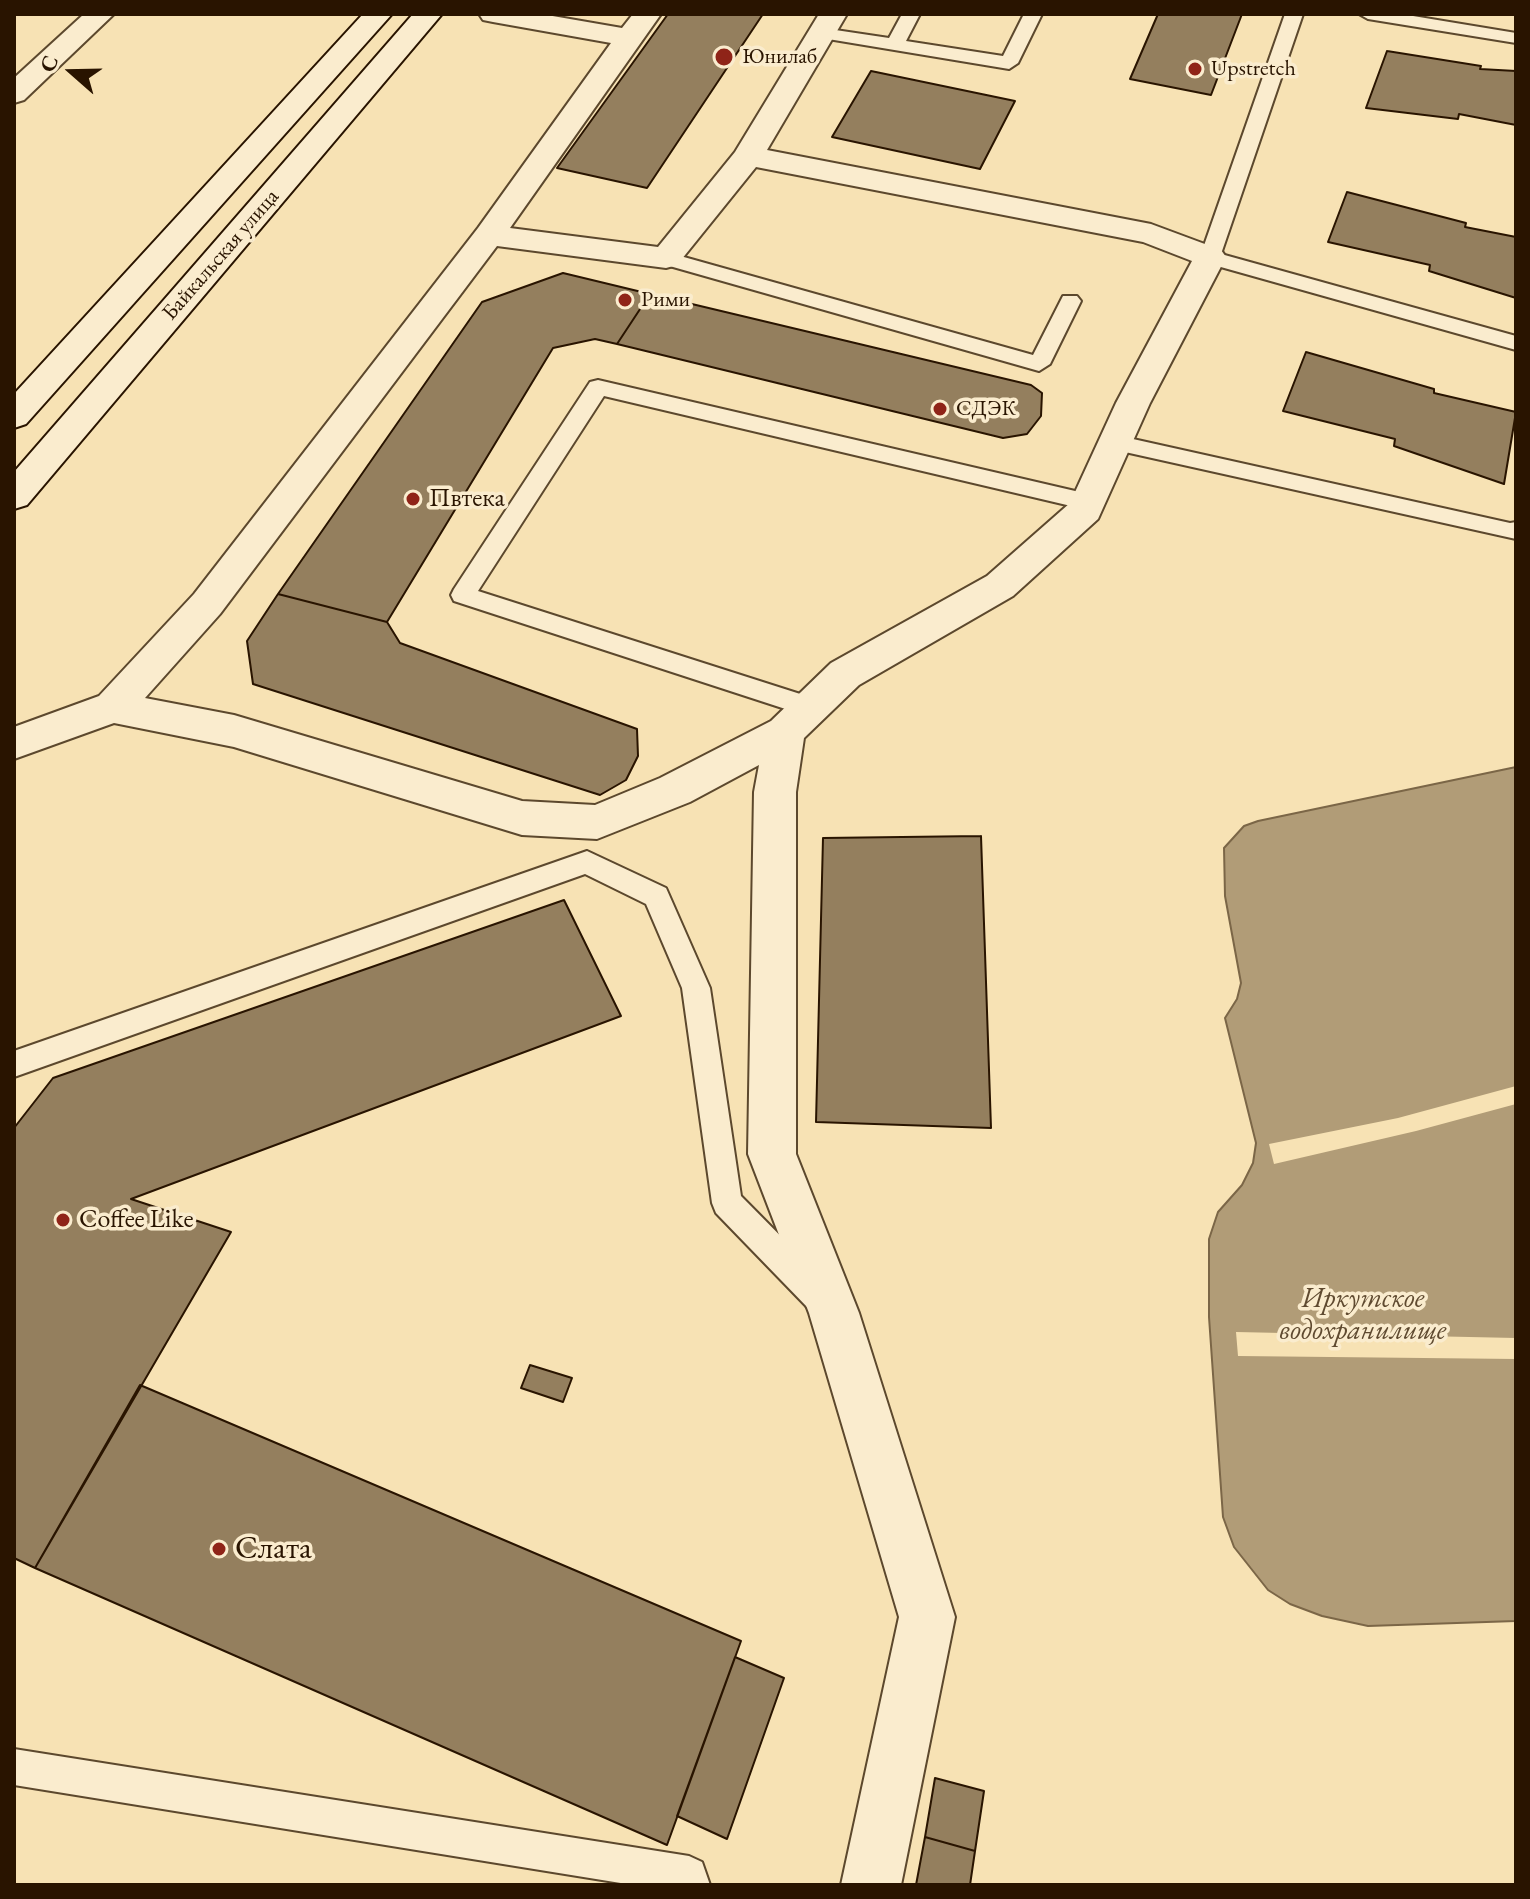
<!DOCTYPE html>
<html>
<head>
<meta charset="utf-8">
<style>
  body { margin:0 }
  #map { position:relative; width:1530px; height:1899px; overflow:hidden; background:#f7e2b4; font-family:"EB Garamond",serif }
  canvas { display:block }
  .frame { position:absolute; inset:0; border:16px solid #291400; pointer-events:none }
  .north { position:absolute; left:32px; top:32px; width:80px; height:80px; -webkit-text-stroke:6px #faecce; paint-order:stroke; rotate:290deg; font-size:22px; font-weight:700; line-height:32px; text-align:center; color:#291400 }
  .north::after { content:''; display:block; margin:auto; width:28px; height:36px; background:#291400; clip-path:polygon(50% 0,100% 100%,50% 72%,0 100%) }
</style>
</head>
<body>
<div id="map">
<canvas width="1530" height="1899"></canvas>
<div class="frame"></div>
<div class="north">С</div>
</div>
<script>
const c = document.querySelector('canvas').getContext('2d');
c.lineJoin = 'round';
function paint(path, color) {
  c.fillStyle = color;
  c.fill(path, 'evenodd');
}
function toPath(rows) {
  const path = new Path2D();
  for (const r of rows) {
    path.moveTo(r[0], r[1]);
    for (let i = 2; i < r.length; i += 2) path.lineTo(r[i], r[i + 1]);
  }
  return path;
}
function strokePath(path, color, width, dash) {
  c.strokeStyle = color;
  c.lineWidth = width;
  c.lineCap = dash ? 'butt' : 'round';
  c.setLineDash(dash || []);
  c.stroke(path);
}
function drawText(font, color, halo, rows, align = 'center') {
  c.font = font + ' "EB Garamond",serif';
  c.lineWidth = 7;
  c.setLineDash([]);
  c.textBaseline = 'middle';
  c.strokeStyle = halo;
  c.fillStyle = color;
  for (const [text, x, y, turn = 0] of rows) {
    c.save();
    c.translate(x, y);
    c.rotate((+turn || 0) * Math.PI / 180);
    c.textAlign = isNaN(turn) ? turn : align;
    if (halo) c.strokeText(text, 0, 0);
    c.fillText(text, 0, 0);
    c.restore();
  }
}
const water = toPath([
  [1516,767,1516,1621,1368,1626,1322,1616,1290,1604,1268,1590,1234,1547,1223,1517,1209,1317,1209,1239,1218,1212,1242,1185,1253,1163,1256,1143,1225,1018,1237,999,1241,983,1225,896,1224,848,1244,826,1258,821,1516,767]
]);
const pier = toPath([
  [1516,1086,1516,1104,1416,1131,1274,1164,1269,1144,1398,1118],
  [1236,1332,1516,1338,1516,1359,1238,1356]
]);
const building = toPath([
  [668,14,763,14,647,188,557,168,668,14],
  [1158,14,1242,14,1211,95,1130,79,1158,14],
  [1387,51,1481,66,1480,69,1516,71,1516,125,1459,114,1458,119,1366,108,1387,51],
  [871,71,1015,101,980,169,832,137,871,71],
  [1347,192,1466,223,1465,227,1516,237,1516,298,1429,271,1430,265,1328,242,1347,192],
  [563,273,650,294,617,344,595,339,553,348,387,622,278,594,482,302,563,273],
  [650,294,1031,385,1042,393,1041,416,1027,434,1003,438,617,344,650,294],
  [1306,352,1434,389,1434,393,1516,412,1504,484,1394,446,1395,439,1283,411,1306,352],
  [278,594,387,622,400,643,637,729,638,756,626,780,600,795,253,684,247,641,278,594],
  [981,836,991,1128,816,1122,823,838,981,836],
  [564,900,621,1016,131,1199,231,1232,35,1568,14,1558,14,1128,53,1078,564,900],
  [530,1365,572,1378,563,1402,521,1388,530,1365],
  [140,1385,741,1641,667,1845,35,1568,140,1385],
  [735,1657,784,1678,727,1839,677,1816,735,1657],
  [935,1778,984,1791,975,1851,925,1837,935,1778],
  [925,1837,975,1851,970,1885,916,1885,925,1837]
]);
const service = toPath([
  [902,14,920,14,906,41,1003,56,1024,14,1042,14,1018,63,1009,69,822,38,813,33,822,28,889,38,902,14],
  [1285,14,1303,14,1221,254,1516,336,1516,350,1203,262,1200,257,1285,14],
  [1359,14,1401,14,1516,33,1516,43,1368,19,1359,14],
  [666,252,1033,355,1063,296,1077,296,1081,301,1050,364,1039,371,659,263,656,258,666,252],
  [598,380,1088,494,1100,502,1088,510,604,396,478,591,819,700,823,707,819,714,810,717,454,601,451,595,454,589,590,382,598,380],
  [1115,435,1510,523,1516,522,1516,539,1107,448,1104,443,1115,435],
  [587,851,666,888,710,988,741,1196,831,1287,836,1298,831,1309,820,1313,809,1309,716,1213,712,1203,682,988,646,904,585,874,14,1077,14,1051,587,851],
  [14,1749,689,1856,702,1862,710,1885,633,1885,14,1785,14,1749]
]);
const minor = toPath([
  [84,14,114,14,24,100,14,103,14,78,84,14],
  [479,14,541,14,622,28,633,14,661,14,510,228,658,247,735,152,819,14,847,14,767,150,1151,224,1221,250,1226,257,1150,403,1098,519,1013,596,859,685,804,738,796,792,796,1154,859,1313,955,1617,901,1885,841,1885,899,1617,809,1313,748,1154,754,792,759,765,690,802,597,839,522,835,234,747,114,723,14,759,14,727,99,696,194,594,478,228,611,43,493,22,483,20,479,14],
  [756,167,1143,242,1192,261,1116,403,1070,503,987,576,831,663,771,721,660,778,595,805,522,801,234,715,145,698,220,614,497,246,666,268,677,265,756,167]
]);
const secondary = toPath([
  [363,14,392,14,26,424,14,428,14,394,363,14],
  [413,14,442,14,27,505,14,509,14,472,413,14]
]);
const markers = [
  [724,57,10,"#8f2418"],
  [1195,69,8,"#8f2418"],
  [625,300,8,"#8f2418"],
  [940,409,8,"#8f2418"],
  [413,499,8,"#8f2418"],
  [63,1220,8,"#8f2418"],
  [219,1549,8,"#8f2418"]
];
const farPoinames = [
  ["Юнилаб",742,57],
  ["Upstretch",1211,69],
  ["Рими",641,300],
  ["СДЭК",956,409]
];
const farStreetnames = [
  ["Байкальская улица",221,255,-49]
];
const poiNames = [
  ["Пвтека",429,499],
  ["Coffee Like",79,1220]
];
const waterNames = [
  ["Иркутское",1363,1299],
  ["водохранилище",1363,1331]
];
const nearPoinames = [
  ["Слата",235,1549]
];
paint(water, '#b19c77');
strokePath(water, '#7b6647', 2);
paint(pier, '#f7e2b4');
paint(building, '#947f5e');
strokePath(building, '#291400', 2);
strokePath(service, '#5c482d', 4);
strokePath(minor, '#5c482d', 4);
strokePath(secondary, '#291400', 4);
paint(service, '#faecce');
paint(minor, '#faecce');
paint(secondary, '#faecce');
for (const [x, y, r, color] of markers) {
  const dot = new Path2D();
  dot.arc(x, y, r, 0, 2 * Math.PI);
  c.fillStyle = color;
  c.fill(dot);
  strokePath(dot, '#faecce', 3);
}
drawText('22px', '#291400', '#faecce', farPoinames, 'left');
drawText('22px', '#291400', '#faecce', farStreetnames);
drawText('26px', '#291400', '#faecce', poiNames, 'left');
drawText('italic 28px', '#5f4a30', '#faecce', waterNames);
drawText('32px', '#291400', '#faecce', nearPoinames, 'left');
</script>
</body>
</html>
